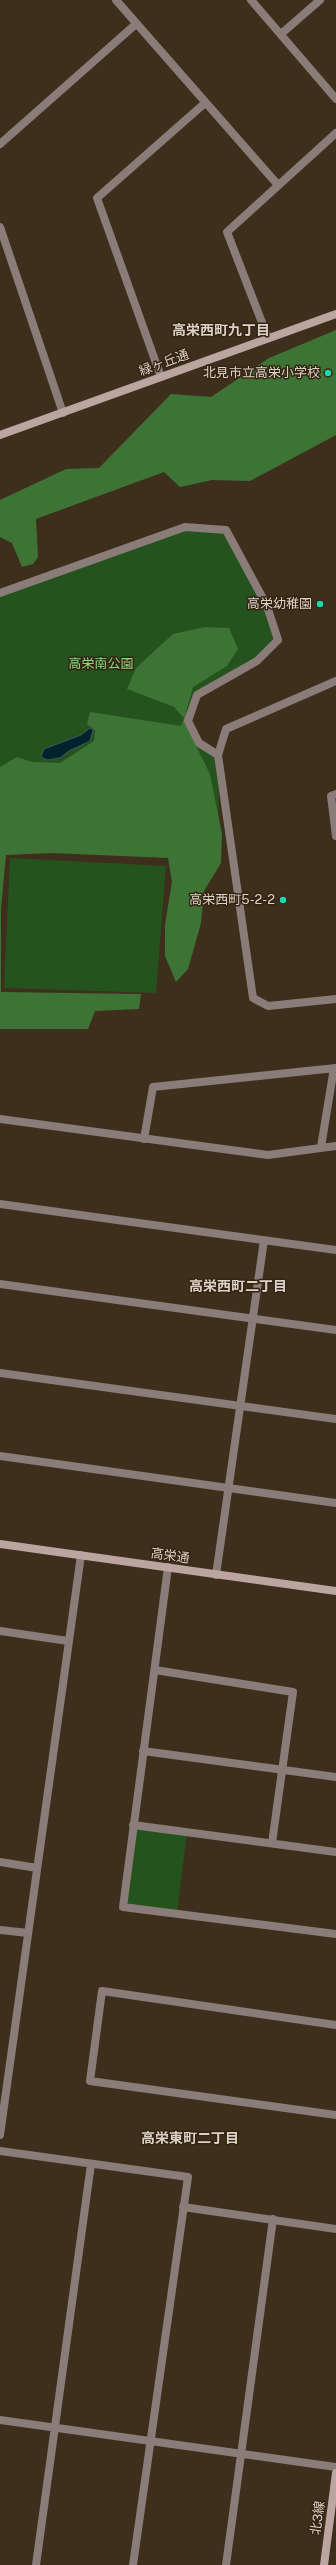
<!DOCTYPE html>
<html>
<head>
<meta charset="utf-8">
<style>
  body { margin:0 }
  canvas { display:block; background:#3e2e1c }
</style>
</head>
<body>
<canvas width="336" height="2565"></canvas>
<script>
const c = document.querySelector('canvas').getContext('2d');
c.lineJoin = 'round';
function paint(path, color) {
  c.fillStyle = color;
  c.fill(path, 'evenodd');
}
function toPath(rows) {
  const path = new Path2D();
  for (const r of rows) {
    path.moveTo(r[0], r[1]);
    for (let i = 2; i < r.length; i += 2) path.lineTo(r[i], r[i + 1]);
  }
  return path;
}
function strokePath(path, color, width, dash) {
  c.strokeStyle = color;
  c.lineWidth = width;
  c.lineCap = dash ? 'butt' : 'round';
  c.setLineDash(dash || []);
  c.stroke(path);
}
function drawText(font, color, halo, rows, align = 'center') {
  c.font = font + ' "Public Sans","Noto Sans JP",sans-serif';
  c.lineWidth = 3;
  c.setLineDash([]);
  c.textBaseline = 'middle';
  c.strokeStyle = halo;
  c.fillStyle = color;
  for (const [text, x, y, turn = 0] of rows) {
    c.save();
    c.translate(x, y);
    c.rotate((+turn || 0) * Math.PI / 180);
    c.textAlign = isNaN(turn) ? turn : align;
    if (halo) c.strokeText(text, 0, 0);
    c.fillText(text, 0, 0);
    c.restore();
  }
}
const green = toPath([
  [185,527,226,530,267,606,278,640,257,661,197,695,188,720,199,743,218,755,219,827,0,851,0,593],
  [10,858,166,866,156,993,4,988],
  [133,1825,187,1832,177,1914,123,1907]
]);
const forest = toPath([
  [336,330,336,435,250,481,212,480,180,487,164,472,36,519,38,557,33,564,22,567,12,543,0,537,0,500,66,469,99,468,171,394,211,397,269,358],
  [205,627,229,628,238,649,227,666,193,687,186,712,196,746,210,774,222,834,221,863,204,891,201,923,188,969,176,982,165,956,165,924,172,882,168,858,51,853,6,855,1,909,1,992,141,994,139,1009,95,1011,88,1029,0,1029,0,767,17,757,32,762,60,763,94,741,95,730,87,724,90,712,181,726,184,718,174,707,127,689,136,668,173,634]
]);
const water = toPath([
  [90,728,93,730,90,741,69,751,60,758,47,760,41,757,44,749,81,735,90,728]
]);
const street = toPath([
  [116,0,278,185],
  [251,0,336,99],
  [281,34,320,0],
  [0,144,136,24],
  [0,227,63,413],
  [268,338,227,232,336,133],
  [161,377,97,198,205,103],
  [0,593,185,527,226,530,267,606,278,640,257,661,197,695,188,721,199,743,218,755],
  [336,681,226,729,218,755,253,998,268,1006,336,999],
  [336,794,331,796,336,836],
  [0,1119,268,1155,336,1146],
  [144,1139,153,1087,336,1068],
  [321,1147,334,1068],
  [0,1204,336,1250],
  [0,1284,336,1330],
  [0,1373,336,1419],
  [0,1456,336,1503],
  [168,1567,123,1907,336,1934],
  [216,1575,264,1240],
  [0,1631,68,1641],
  [155,1670,293,1692,272,1843],
  [143,1751,336,1777],
  [133,1825,336,1852],
  [0,1862,37,1868],
  [0,1930,28,1933],
  [336,2025,102,1991,90,2081,336,2115],
  [0,2135,81,1555],
  [0,2151,188,2177,133,2565],
  [183,2207,336,2229],
  [0,2420,336,2467],
  [36,2565,91,2164],
  [226,2565,273,2219]
]);
const secondary = toPath([
  [0,435,336,314],
  [0,1544,336,1591],
  [324,2565,336,2473]
]);
const markers = [
  [328,373,4,"#1fd5b0"],
  [320,604,4,"#1fd5b0"],
  [283,900,4,"#1fd5b0"]
];
const streetNames = [
  ["緑ヶ丘通",164,363,-20],
  ["高栄通",170,1556,8],
  ["北3線",318,2518,-82]
];
const poiNames = [
  ["北見市立高栄小学校",320,373],
  ["高栄幼稚園",312,604],
  ["高栄西町5-2-2",275,900]
];
const parkNames = [
  ["高栄南公園",101,664]
];
const neighbourhoodNames = [
  ["高栄西町九丁目",221,331],
  ["高栄西町二丁目",238,1287],
  ["高栄東町二丁目",190,2139]
];
paint(green, '#25531d');
paint(forest, '#3d7435');
paint(water, '#00232e');
strokePath(water, '#42575c', 1);
strokePath(street, '#897c79', 8);
strokePath(secondary, '#baa5a1', 8);
for (const [x, y, r, color] of markers) {
  const dot = new Path2D();
  dot.arc(x, y, r, 0, 2 * Math.PI);
  c.fillStyle = color;
  c.fill(dot);
  strokePath(dot, '#342412', 1.5);
}
drawText('13px', '#dcd1c7', '#342412', streetNames);
drawText('13px', '#dcd1c7', '#342412', poiNames, 'right');
drawText('13px', '#8cd880', '#342412', parkNames);
drawText('bold 14px', '#dcd1c7', '#342412', neighbourhoodNames);
</script>
</body>
</html>
